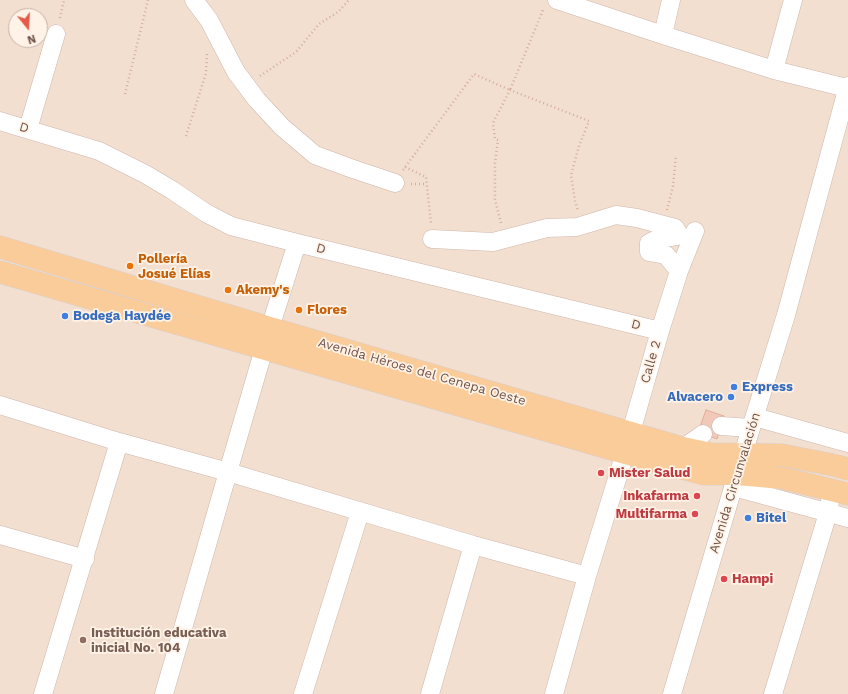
<!DOCTYPE html>
<html>
<head>
<meta charset="utf-8">
<style>
  body { margin:0 }
  #map { position:relative; width:848px; height:694px; overflow:hidden; background:#fceee1; font-family:"Work Sans",sans-serif }
  canvas { display:block }
  .north { position:absolute; left:8px; top:8px; width:40px; height:40px; box-sizing:border-box; background:#fff3e7; border:1px solid #c7b3a8; border-radius:50%; rotate:162deg; font-size:11px; font-weight:700; line-height:16px; text-align:center; color:#725349 }
  .north::after { content:''; display:block; margin:auto; width:14px; height:18px; background:#e45a48; clip-path:polygon(50% 0,100% 100%,50% 72%,0 100%) }
</style>
</head>
<body>
<div id="map">
<canvas width="848" height="694"></canvas>
<div class="north">N</div>
</div>
<script>
const c = document.querySelector('canvas').getContext('2d');
c.lineJoin = 'round';
function paint(path, color) {
  c.fillStyle = color;
  c.fill(path, 'evenodd');
}
function toPath(rows) {
  const path = new Path2D();
  for (const r of rows) {
    path.moveTo(r[0], r[1]);
    for (let i = 2; i < r.length; i += 2) path.lineTo(r[i], r[i + 1]);
  }
  return path;
}
function strokePath(path, color, width, dash) {
  c.strokeStyle = color;
  c.lineWidth = width;
  c.lineCap = dash ? 'butt' : 'round';
  c.setLineDash(dash || []);
  c.stroke(path);
}
function drawText(font, color, halo, rows, align = 'center') {
  c.font = font + ' "Work Sans",sans-serif';
  c.lineWidth = 3.5;
  c.setLineDash([]);
  c.textBaseline = 'middle';
  c.strokeStyle = halo;
  c.fillStyle = color;
  for (const [text, x, y, turn = 0] of rows) {
    c.save();
    c.translate(x, y);
    c.rotate((+turn || 0) * Math.PI / 180);
    c.textAlign = isNaN(turn) ? turn : align;
    if (halo) c.strokeText(text, 0, 0);
    c.fillText(text, 0, 0);
    c.restore();
  }
}
const residential = toPath([
  [0,0,848,0,848,694,0,694],
  [16,16,40,16,40,40,16,40]
]);
const building = toPath([
  [706,410,724,416,717,439,698,432,706,410]
]);
const path = toPath([
  [60,18,64,0],
  [260,76,296,52,319,24,338,12,349,0],
  [125,94,148,0],
  [186,136,206,73,207,53],
  [405,167,426,177,431,223],
  [403,170,474,74,510,90,543,10],
  [411,184,427,184],
  [667,210,673,186,676,156],
  [501,223,495,200,495,163,498,140,495,139,493,123,510,90,589,121,579,146,571,175,575,201,578,211]
]);
const minor = toPath([
  [194,0,209,20,236,72,257,100,282,127,315,155,353,169,395,183],
  [557,0,663,35,774,70,847,88],
  [663,35,671,0],
  [774,70,793,0],
  [0,121,99,151,145,174,172,190,206,213,231,226,297,243,660,331],
  [28,129,56,34],
  [432,239,493,242,547,228,577,227,616,215,637,218,675,228,678,233,677,236,657,239,649,243,649,252,666,255,679,271],
  [0,405,119,442,228,472,473,545,587,576],
  [755,417,848,443],
  [721,426,751,428],
  [683,448,703,434],
  [734,487,848,518],
  [0,535,85,559],
  [43,694,119,442],
  [164,694,228,472,270,328,297,243],
  [303,694,360,512],
  [430,694,473,545],
  [554,694,587,576,625,453,660,331,679,271,695,231],
  [672,694,743,454,786,315,848,86],
  [773,694,828,513,832,490]
]);
const major = toPath([
  [0,247,270,328,683,448,711,454,782,455,833,465,848,469],
  [0,272,379,382,625,453,704,474,737,474,782,478,848,494]
]);
const markers = [
  [130,266,4,"#e8710a"],
  [228,290,4,"#e8710a"],
  [299,310,4,"#e8710a"],
  [65,316,4,"#3f7fe0"],
  [734,387,4,"#3f7fe0"],
  [731,397,4,"#3f7fe0"],
  [601,473,4,"#e0444e"],
  [697,496,4,"#e0444e"],
  [695,514,4,"#e0444e"],
  [748,518,4,"#3f7fe0"],
  [724,579,4,"#e0444e"],
  [83,640,4,"#8d6e63"]
];
const streetNames = [
  ["D",24,128,16],
  ["D",321,249,14],
  ["D",636,325,14],
  ["Calle 2",651,362,-74],
  ["Avenida Héroes del Cenepa Oeste",422,372,16],
  ["Avenida Circunvalación",735,483,-73]
];
const foodNames = [
  ["Pollería",138,259],
  ["Josué Elías",138,274],
  ["Akemy's",236,290],
  ["Flores",307,310]
];
const shopNames = [
  ["Bodega Haydée",73,316],
  ["Express",742,387],
  ["Alvacero",723,397,"right"],
  ["Bitel",756,518]
];
const healthNames = [
  ["Mister Salud",609,473],
  ["Inkafarma",689,496,"right"],
  ["Multifarma",687,514,"right"],
  ["Hampi",732,579]
];
const educationNames = [
  ["Institución educativa",91,633],
  ["inicial No. 104",91,648]
];
paint(residential, '#f3dfd0');
paint(building, '#f0c9b9');
strokePath(building, '#e3ae9a', 1);
strokePath(minor, '#ceb7ab', 19);
strokePath(major, '#d8cfcc', 23);
strokePath(path, '#d5ad9d', 2.5, [1, 3]);
strokePath(minor, '#fff', 18);
strokePath(major, '#facc9a', 22);
for (const [x, y, r, color] of markers) {
  const dot = new Path2D();
  dot.arc(x, y, r, 0, 2 * Math.PI);
  c.fillStyle = color;
  c.fill(dot);
  strokePath(dot, '#fff3e7', 1.5);
}
drawText('13px', '#725349', '#fff3e7', streetNames);
drawText('bold 13px', '#c56008', '#fff3e7', foodNames, 'left');
drawText('bold 13px', '#366cbe', '#fff3e7', shopNames, 'left');
drawText('bold 13px', '#be3a42', '#fff3e7', healthNames, 'left');
drawText('bold 13px', '#785e54', '#fff3e7', educationNames, 'left');
</script>
</body>
</html>
